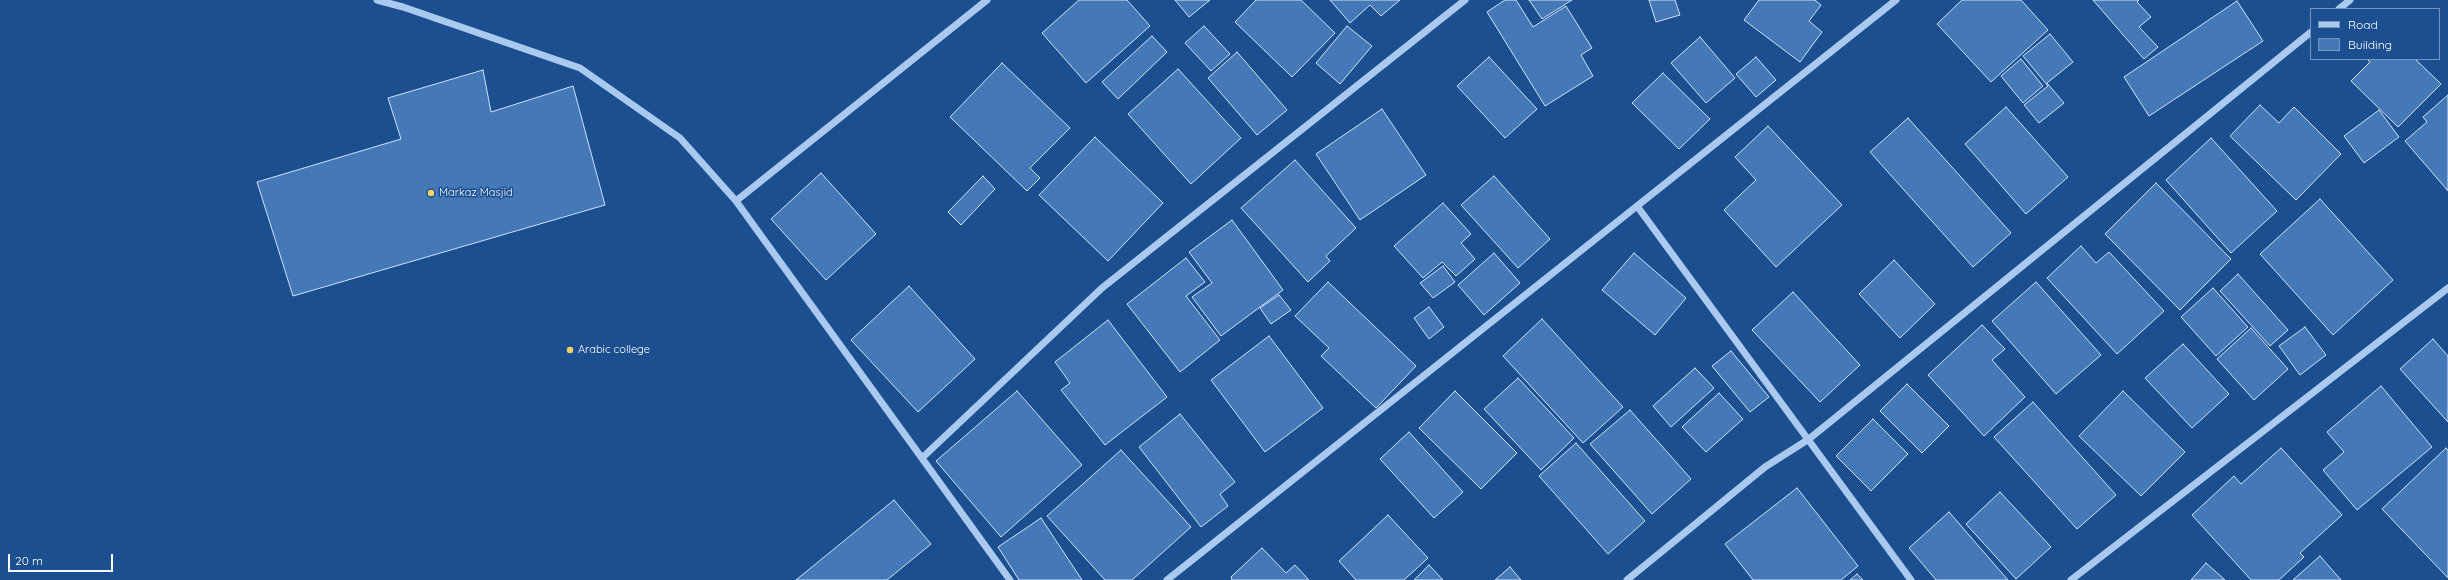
<!DOCTYPE html>
<html>
<head>
<meta charset="utf-8">
<style>
  body { margin:0 }
  #map { position:relative; width:2448px; height:580px; overflow:hidden; background:#1b4f8f; font-family:Quicksand,sans-serif }
  canvas { display:block }
  .legend { position:absolute; left:2310px; top:8px; width:130px; height:52px; box-sizing:border-box; background:#1b4f8f; border:1px solid #7695bc; margin:0; padding:5px 7px; list-style:none; font-size:12px; color:#fff }
  .legend li { display:flex; align-items:center; gap:8px; height:20px }
  .legend b { width:20px; border:1px solid #7695bc }
  .scale { position:absolute; left:8px; top:554px; width:105px; height:18px; box-sizing:border-box; border:2px solid #fff; border-top:0; padding-left:5px; font-size:12px; line-height:14px; white-space:nowrap; color:#fff; -webkit-text-stroke:3px #1b4f8f; paint-order:stroke }
</style>
</head>
<body>
<div id="map">
<canvas width="2448" height="580"></canvas>
<ul class="legend">
<li><b style="height:5px;background:#a9c9ee"></b>Road</li>
<li><b style="height:11px;background:#4478b7"></b>Building</li>
</ul>
<div class="scale">20 m</div>
</div>
<script>
const c = document.querySelector('canvas').getContext('2d');
c.lineJoin = 'round';
function paint(path, color) {
  c.fillStyle = color;
  c.fill(path, 'evenodd');
}
function toPath(rows) {
  const path = new Path2D();
  for (const r of rows) {
    path.moveTo(r[0], r[1]);
    for (let i = 2; i < r.length; i += 2) path.lineTo(r[i], r[i + 1]);
  }
  return path;
}
function strokePath(path, color, width, dash) {
  c.strokeStyle = color;
  c.lineWidth = width;
  c.lineCap = dash ? 'butt' : 'round';
  c.setLineDash(dash || []);
  c.stroke(path);
}
function drawText(font, color, halo, rows, align = 'center') {
  c.font = font + ' Quicksand,sans-serif';
  c.lineWidth = 3;
  c.setLineDash([]);
  c.textBaseline = 'middle';
  c.strokeStyle = halo;
  c.fillStyle = color;
  for (const [text, x, y, turn = 0] of rows) {
    c.save();
    c.translate(x, y);
    c.rotate((+turn || 0) * Math.PI / 180);
    c.textAlign = isNaN(turn) ? turn : align;
    if (halo) c.strokeText(text, 0, 0);
    c.fillText(text, 0, 0);
    c.restore();
  }
}
const building = toPath([
  [1079,0,1127,0,1150,26,1086,83,1042,33,1079,0],
  [1175,0,1210,0,1189,17,1175,0],
  [1256,0,1301,0,1335,33,1292,77,1235,22,1256,0],
  [1330,0,1400,0,1381,16,1370,5,1350,23,1330,0],
  [1505,0,1516,0,1533,27,1566,6,1592,48,1581,55,1593,76,1545,106,1487,12,1505,0],
  [1529,0,1572,0,1542,19,1529,0],
  [1649,0,1675,0,1680,15,1656,22,1649,0],
  [1759,0,1815,0,1821,5,1809,21,1822,32,1800,62,1744,20,1759,0],
  [1962,0,2021,0,2048,30,1991,82,1937,24,1962,0],
  [2093,0,2139,0,2137,2,2151,17,2139,27,2158,47,2144,59,2093,0],
  [2237,1,2263,41,2149,116,2124,77,2237,1],
  [1204,26,1230,54,1211,71,1185,43,1204,26],
  [1347,26,1372,46,1340,84,1316,63,1347,26],
  [2050,34,2073,62,2047,83,2064,103,2039,123,2024,105,2048,86,2023,56,2050,34],
  [1152,36,1167,52,1118,99,1102,82,1152,36],
  [1700,37,1735,78,1706,103,1671,63,1700,37],
  [1237,52,1287,110,1257,135,1208,78,1237,52],
  [1489,57,1537,109,1505,138,1457,86,1489,57],
  [1756,57,1776,80,1756,97,1736,74,1756,57],
  [2021,59,2043,86,2023,103,2001,76,2021,59],
  [2367,59,2415,59,2441,84,2398,127,2351,81,2370,62,2367,59],
  [1002,63,1070,128,1030,168,1040,178,1027,191,950,117,1002,63],
  [1178,69,1241,138,1191,184,1128,114,1178,69],
  [483,70,491,112,573,86,605,205,293,296,257,182,401,139,388,98,483,70],
  [1663,73,1710,119,1679,149,1632,103,1663,73],
  [2448,95,2448,191,2405,141,2427,122,2423,117,2448,95],
  [2260,105,2279,123,2294,107,2341,154,2296,200,2230,136,2260,105],
  [2006,107,2068,177,2026,214,1965,144,2006,107],
  [1382,109,1426,175,1360,220,1316,154,1382,109],
  [2379,110,2399,137,2364,163,2344,136,2379,110],
  [1908,118,2011,233,1973,267,1870,152,1908,118],
  [1768,126,1842,205,1776,267,1724,210,1756,180,1735,157,1768,126],
  [1095,137,1163,203,1108,261,1039,195,1095,137],
  [2211,138,2277,211,2231,253,2166,180,2211,138],
  [1295,160,1356,228,1326,256,1330,261,1308,282,1241,208,1295,160],
  [821,173,876,234,826,280,771,219,821,173],
  [983,176,995,189,961,225,948,212,983,176],
  [1494,176,1550,239,1518,268,1461,205,1494,176],
  [2156,183,2231,259,2180,310,2105,234,2156,183],
  [2320,199,2393,280,2333,335,2260,254,2320,199],
  [1443,203,1471,234,1461,243,1475,259,1456,276,1442,262,1423,278,1394,246,1443,203],
  [1232,220,1283,290,1221,336,1192,297,1212,283,1189,252,1232,220],
  [2081,246,2096,263,2109,252,2164,311,2117,354,2047,278,2081,246],
  [1494,253,1520,283,1484,315,1458,285,1494,253],
  [1634,253,1686,298,1655,335,1602,290,1634,253],
  [1186,258,1205,282,1186,296,1220,340,1180,372,1127,304,1186,258],
  [1894,260,1935,304,1900,338,1859,294,1894,260],
  [1443,266,1455,282,1433,298,1420,283,1443,266],
  [2238,274,2288,330,2270,346,2220,291,2238,274],
  [1328,282,1416,366,1376,408,1321,356,1329,348,1295,316,1328,282],
  [2036,282,2101,355,2056,394,1992,321,2036,282],
  [909,286,975,359,918,412,851,340,909,286],
  [2213,288,2248,327,2216,356,2181,317,2213,288],
  [1793,292,1860,365,1820,402,1752,330,1793,292],
  [1279,295,1291,310,1271,324,1260,308,1279,295],
  [1429,307,1444,327,1429,339,1414,318,1429,307],
  [1542,319,1623,407,1583,443,1503,356,1542,319],
  [1108,320,1167,397,1105,445,1061,390,1070,383,1055,362,1108,320],
  [1982,325,2005,349,1992,360,2025,397,1984,436,1928,375,1982,325],
  [2305,327,2326,355,2300,375,2279,346,2305,327],
  [2251,328,2288,369,2254,400,2217,359,2251,328],
  [1269,336,1323,408,1265,452,1211,380,1269,336],
  [2433,339,2448,356,2448,422,2400,369,2433,339],
  [2183,344,2229,394,2192,428,2145,378,2183,344],
  [1731,351,1769,397,1750,412,1712,366,1731,351],
  [1695,368,1714,388,1671,427,1653,406,1695,368],
  [1518,378,1574,438,1541,470,1484,409,1518,378],
  [1907,384,1949,426,1922,453,1880,411,1907,384],
  [2381,386,2432,447,2357,510,2323,470,2344,452,2327,432,2381,386],
  [1017,391,1082,465,1001,537,936,461,1017,391],
  [1455,391,1517,453,1481,489,1419,428,1455,391],
  [2123,391,2185,452,2141,496,2079,436,2123,391],
  [1719,393,1743,419,1706,452,1682,427,1719,393],
  [2033,402,2116,495,2077,529,1994,437,2033,402],
  [1630,410,1691,479,1652,514,1590,444,1630,410],
  [1180,414,1235,482,1220,494,1228,506,1201,527,1139,447,1180,414],
  [1873,419,1908,454,1871,491,1836,456,1873,419],
  [1409,432,1463,492,1434,518,1380,459,1409,432],
  [1576,443,1645,521,1608,554,1539,476,1576,443],
  [2281,448,2342,515,2300,553,2304,557,2279,580,2251,580,2192,515,2234,476,2241,484,2281,448],
  [2446,448,2448,450,2448,578,2382,509,2446,448],
  [1121,450,1191,527,1132,580,1105,580,1047,516,1121,450],
  [1797,488,1858,566,1841,580,1753,580,1725,544,1797,488],
  [2000,492,2051,547,2016,579,1966,524,2000,492],
  [894,500,931,544,887,580,796,580,894,500],
  [1949,512,2008,580,1936,580,1909,548,1949,512],
  [1388,515,1428,558,1404,580,1356,580,1339,561,1388,515],
  [1041,518,1082,580,1019,580,998,547,1041,518],
  [1262,548,1286,573,1295,565,1309,580,1232,580,1231,577,1262,548],
  [2320,556,2341,580,2293,580,2320,556],
  [2206,563,2225,580,2191,580,2206,563],
  [1429,565,1443,580,1414,580,1429,565],
  [1510,567,1521,580,1495,580,1510,567],
  [1857,574,1863,580,1850,580,1857,574]
]);
const minor = toPath([
  [377,0,403,7,580,68,680,138,736,201,1010,580],
  [2339,9,2350,0],
  [736,201,987,0],
  [1637,206,1911,580],
  [922,458,1102,288,1465,0],
  [1167,580,1896,0],
  [1627,580,1765,467,1809,439,2311,32],
  [2071,580,2448,288]
]);
const markers = [
  [431,193,4,"#ffd166"],
  [570,350,4,"#ffd166"]
];
const poiNames = [
  ["Markaz Masjid",439,193],
  ["Arabic college",578,350]
];
paint(building, '#4478b7');
strokePath(building, '#cfe3fa', 1);
strokePath(minor, '#a9c9ee', 7);
for (const [x, y, r, color] of markers) {
  const dot = new Path2D();
  dot.arc(x, y, r, 0, 2 * Math.PI);
  c.fillStyle = color;
  c.fill(dot);
  strokePath(dot, '#1b4f8f', 1.5);
}
drawText('11px', '#fff', '#1b4f8f', poiNames, 'left');
</script>
</body>
</html>
